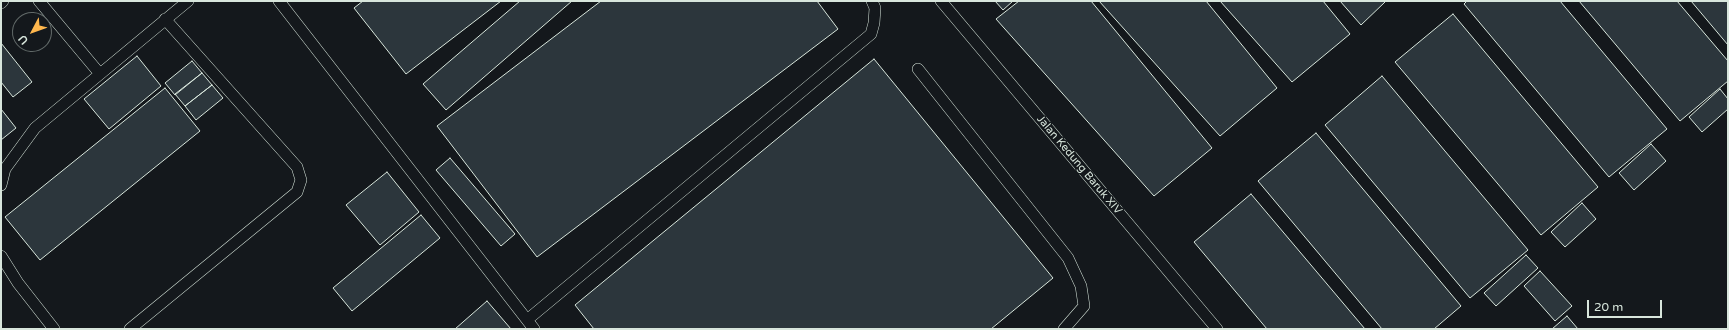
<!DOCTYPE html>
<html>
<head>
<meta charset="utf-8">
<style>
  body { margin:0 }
  #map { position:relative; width:1729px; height:330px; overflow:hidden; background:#14181c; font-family:"Varela Round",sans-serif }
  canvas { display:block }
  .frame { position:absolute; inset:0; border:2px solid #d8e6dc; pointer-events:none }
  .north { position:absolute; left:12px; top:12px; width:40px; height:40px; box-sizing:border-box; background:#14181c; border:1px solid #626a69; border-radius:50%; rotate:229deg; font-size:11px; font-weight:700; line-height:16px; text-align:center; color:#d8e6dc }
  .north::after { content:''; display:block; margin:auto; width:14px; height:18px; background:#ffb74d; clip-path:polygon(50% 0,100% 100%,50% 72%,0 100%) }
  .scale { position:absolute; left:1587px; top:300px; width:75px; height:18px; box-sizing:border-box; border:2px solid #d8e6dc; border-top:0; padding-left:5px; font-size:12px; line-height:14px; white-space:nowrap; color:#d8e6dc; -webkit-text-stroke:3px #14181c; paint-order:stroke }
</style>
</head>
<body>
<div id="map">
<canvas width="1729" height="330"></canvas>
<div class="frame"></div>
<div class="north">U</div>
<div class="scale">20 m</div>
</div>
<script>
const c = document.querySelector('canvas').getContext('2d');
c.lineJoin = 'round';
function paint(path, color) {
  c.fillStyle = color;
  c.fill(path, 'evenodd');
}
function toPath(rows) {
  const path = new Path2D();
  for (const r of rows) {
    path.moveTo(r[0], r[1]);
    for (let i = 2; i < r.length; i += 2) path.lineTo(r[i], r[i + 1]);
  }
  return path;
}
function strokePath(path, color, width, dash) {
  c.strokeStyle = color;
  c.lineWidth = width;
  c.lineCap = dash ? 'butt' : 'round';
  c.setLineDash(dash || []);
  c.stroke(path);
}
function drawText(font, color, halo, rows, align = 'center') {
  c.font = font + ' "Varela Round",sans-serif';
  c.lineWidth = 3;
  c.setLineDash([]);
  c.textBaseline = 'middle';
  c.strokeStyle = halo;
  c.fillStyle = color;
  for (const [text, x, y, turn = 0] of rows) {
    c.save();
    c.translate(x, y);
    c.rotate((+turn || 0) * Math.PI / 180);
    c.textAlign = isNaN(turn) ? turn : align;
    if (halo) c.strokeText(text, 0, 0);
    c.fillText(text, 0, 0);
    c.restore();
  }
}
const building = toPath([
  [363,1,501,1,406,74,354,8,363,1],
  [520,1,572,1,446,110,423,84,520,1],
  [601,1,817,1,838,29,537,257,437,126,601,1],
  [995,1,1013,1,1003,10,995,1],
  [1019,1,1091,1,1212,148,1154,196,996,19,1019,1],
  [1099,1,1206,1,1277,88,1220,136,1099,1],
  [1220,1,1323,1,1350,34,1292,82,1220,1],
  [1340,1,1384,1,1385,2,1361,25,1340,1],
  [1467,1,1560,1,1667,129,1609,177,1464,4,1467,1],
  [1579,1,1677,1,1728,61,1728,81,1680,121,1579,1],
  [1691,1,1728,1,1728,45,1691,1],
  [1453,14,1598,187,1541,235,1395,62,1453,14],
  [1,43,32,82,13,97,1,82,1,43],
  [137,56,161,86,109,129,84,99,137,56],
  [874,59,1053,278,991,329,594,329,575,305,874,59],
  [192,61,202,73,175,95,165,83,192,61],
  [202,73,212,85,185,106,175,94,202,73],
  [1382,76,1528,250,1470,298,1325,125,1382,76],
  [212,85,223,98,196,120,185,106,212,85],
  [165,88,200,131,40,260,5,217,165,88],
  [1720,89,1728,99,1728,109,1702,132,1689,117,1720,89],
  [1,109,16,128,1,140,1,109],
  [1316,133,1461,306,1434,329,1382,329,1258,181,1316,133],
  [1651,144,1666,161,1634,190,1619,173,1651,144],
  [450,158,515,234,501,246,436,170,450,158],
  [387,172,419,212,380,245,346,205,387,172],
  [1251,194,1365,329,1267,329,1194,242,1251,194],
  [1582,203,1596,219,1565,247,1551,232,1582,203],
  [421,215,440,238,352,311,333,288,421,215],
  [1526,255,1538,268,1496,306,1484,293,1526,255],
  [1540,271,1572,306,1555,321,1524,286,1540,271],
  [487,301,511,329,455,329,487,301],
  [1567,316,1578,329,1552,329,1567,316]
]);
const lane = toPath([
  [39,1,100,74],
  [279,1,534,329],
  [941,1,1217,329],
  [1,3,3,1],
  [918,69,1068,258,1081,286,1084,306,1064,329],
  [1,185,5,169,35,128,188,1],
  [1,256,18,283,54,329],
  [527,320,871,34,874,23,875,8,872,1],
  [130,329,297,192,301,180,297,167,165,19]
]);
const streetNames = [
  ["Jalan Kedung Baruk XIV",1079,165,50]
];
paint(building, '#2c363c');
strokePath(building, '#d8e6dc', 1);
strokePath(lane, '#d8e6dc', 12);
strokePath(lane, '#14181c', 11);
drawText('11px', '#d8e6dc', '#14181c', streetNames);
</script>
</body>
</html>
